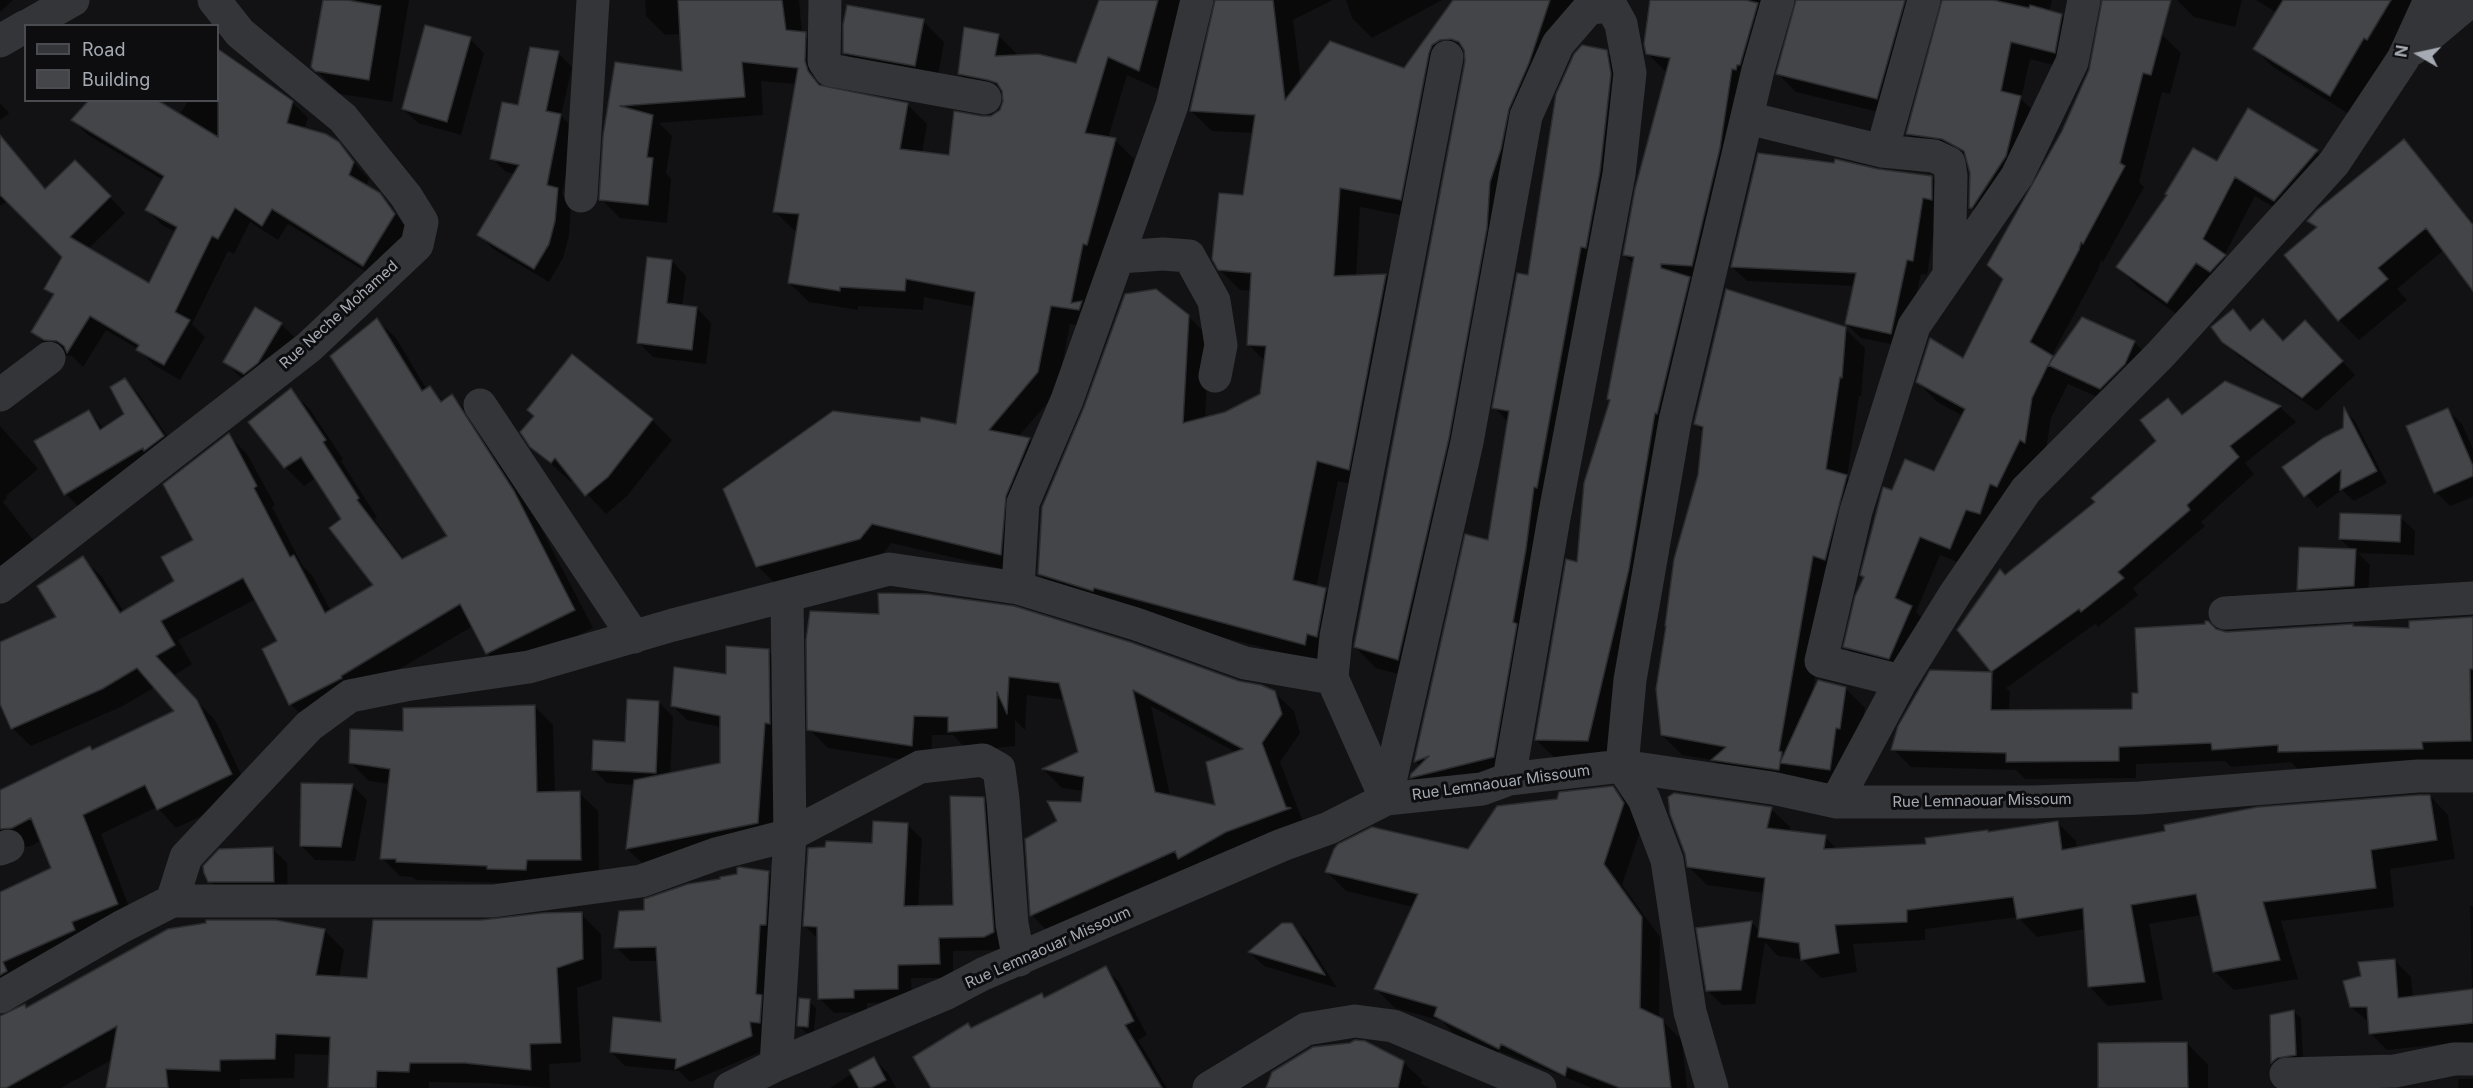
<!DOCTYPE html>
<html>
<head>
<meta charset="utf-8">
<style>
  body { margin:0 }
  #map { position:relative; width:2473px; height:1088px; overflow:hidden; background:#121214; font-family:Inter,sans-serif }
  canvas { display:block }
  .legend { position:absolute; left:24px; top:24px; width:195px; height:78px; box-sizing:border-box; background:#0d0d0f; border:2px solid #4a4c51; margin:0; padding:8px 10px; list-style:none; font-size:18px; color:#a5aab3 }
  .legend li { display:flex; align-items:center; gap:12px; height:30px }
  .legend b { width:30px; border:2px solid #4a4c51 }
  .north { position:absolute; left:2389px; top:24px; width:60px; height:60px; -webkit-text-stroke:4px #0d0d0f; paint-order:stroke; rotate:279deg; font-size:16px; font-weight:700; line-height:24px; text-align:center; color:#a5aab3 }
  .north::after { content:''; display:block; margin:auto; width:21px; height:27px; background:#a5aab3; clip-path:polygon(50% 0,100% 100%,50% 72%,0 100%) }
</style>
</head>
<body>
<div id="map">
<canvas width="2473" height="1088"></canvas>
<ul class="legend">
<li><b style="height:8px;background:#343538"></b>Road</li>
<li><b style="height:16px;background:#444549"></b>Building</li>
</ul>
<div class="north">N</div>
</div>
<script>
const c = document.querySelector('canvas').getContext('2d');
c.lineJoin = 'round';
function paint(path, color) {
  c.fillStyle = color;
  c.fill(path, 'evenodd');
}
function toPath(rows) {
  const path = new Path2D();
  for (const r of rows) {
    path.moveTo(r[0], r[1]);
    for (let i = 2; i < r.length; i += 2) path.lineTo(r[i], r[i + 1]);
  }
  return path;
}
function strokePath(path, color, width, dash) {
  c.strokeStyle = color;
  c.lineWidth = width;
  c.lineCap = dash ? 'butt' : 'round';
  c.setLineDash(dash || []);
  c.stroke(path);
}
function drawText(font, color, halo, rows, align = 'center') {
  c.font = font + ' Inter,sans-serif';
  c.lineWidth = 6;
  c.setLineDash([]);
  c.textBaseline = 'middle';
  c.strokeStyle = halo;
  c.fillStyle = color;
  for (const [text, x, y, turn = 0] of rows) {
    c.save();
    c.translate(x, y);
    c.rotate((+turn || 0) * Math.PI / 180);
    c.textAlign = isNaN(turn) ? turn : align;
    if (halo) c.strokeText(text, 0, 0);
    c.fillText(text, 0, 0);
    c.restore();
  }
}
const shadow = toPath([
  [0,0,13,0,0,12],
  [324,0,355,3,356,0,409,0,392,102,340,94,313,67],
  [645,0,799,0,802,33,824,53,824,82,828,90,908,105,927,124,922,153,950,156,1001,111,1005,97,979,93,960,74,998,35,1017,54,1017,57,1077,64,1100,0,1189,0,1175,27,1158,89,1127,75,1108,138,1115,140,1134,159,1106,264,1098,329,1070,324,1057,392,1018,437,1030,440,1049,459,1020,573,891,543,880,558,777,585,757,566,921,424,958,425,975,307,924,297,923,310,858,306,858,310,809,302,789,283,798,231,794,230,774,211,796,84,761,81,763,115,659,123,672,136,666,173,671,179,667,223,620,218,601,199,616,64,684,73,681,34,665,35,646,16],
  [1217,0,1333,0,1293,20,1301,82,1404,70,1455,0,1612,0,1596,16,1549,84,1419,680,1376,668,1355,647,1467,59,1461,60,1421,219,1360,207,1356,277,1386,275,1406,296,1369,489,1338,481,1316,588,1325,590,1346,610,1326,664,1060,595,1039,574,1188,316,1209,337,1205,419,1226,414,1262,395,1266,362,1248,344,1252,291,1240,290,1219,269,1244,197,1253,133,1212,131,1191,111],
  [1346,0,1442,0,1372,38,1352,18],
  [1652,0,1772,0,1608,762,1557,760,1536,740,1578,564,1612,401,1634,264,1624,255,1668,74,1647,53],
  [1797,0,1934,0,1895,116,1796,92,1778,74],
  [1943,0,2052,0,2049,12,2061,15,2080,33,2073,70,2030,59,2021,99,2038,116,1989,226,1971,207,1971,173,1968,160,1961,157,1926,152,1908,134],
  [2177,0,2242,0,2235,27,2194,17],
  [2256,0,2431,0,2414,9,2349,114,2273,67,2255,49,2277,13],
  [923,21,944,42,936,87,866,74,844,53],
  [2161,34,2181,53,2170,94,2162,92,2139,182,2144,187,2103,262,2101,260,2098,270,2051,357,2054,359,2134,342,2154,361,2120,407,2068,384,2051,418,2044,461,1970,567,1940,555,1916,612,1931,627,1908,677,1865,666,1845,647,1893,492,1935,473,1963,416,1937,402,1918,382,1963,360],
  [470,39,484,53,461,135,418,123,403,109],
  [1606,51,1630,75,1517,780,1435,800,1412,777,1420,766,1415,761,1490,542,1508,422,1494,407,1529,276],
  [221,53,292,102,308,118,304,130,345,153,369,179,366,187,379,194,409,230,379,280,288,224,278,240,250,222,234,254,228,251,192,324,205,337,180,380,154,365,138,349,106,330,83,367,72,356,61,355,48,347,32,331,54,297,46,288,64,257,8,201,0,206,0,135,46,190,90,177,125,213,88,249,149,286,176,232,162,225,147,210,163,180,88,135,73,120,179,115,189,100,218,100,218,58],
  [558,53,572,67,561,116,575,130,562,194,571,204,569,236,563,258,549,282,493,249,479,235,515,174,506,172,492,158,520,107],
  [0,103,9,113,0,120],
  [2249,110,2317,152,2337,171,2295,220,2255,196,2224,256,2244,276,2188,322,2138,287,2118,267,2168,195,2217,163],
  [2404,141,2424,162,2473,224,2473,286,2444,250,2397,289,2407,300,2359,340,2339,320,2317,229,2309,221],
  [1877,171,1931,177,1946,192,1937,212,1927,275,1921,274,1905,347,1861,338,1846,324,1854,286,1747,281,1732,267],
  [672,261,686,276,682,307,697,308,711,323,706,364,653,357,639,343],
  [2233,311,2252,332,2284,342,2319,336,2355,375,2317,411,2237,355,2223,341],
  [377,320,396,338,427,390,430,388,444,402,452,396,471,415,532,511,593,628,506,672,487,653,473,626,309,722,290,704,279,642,256,599,178,640,192,664,173,676,215,720,250,793,176,828,157,807,101,834,135,922,0,1008,0,893,53,869,42,840,31,846,12,850,0,860,0,792,176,711,155,687,121,707,31,746,12,728,0,700,0,643,59,617,83,558,102,577,124,612,176,582,195,541,228,435,247,454,275,505,272,507,302,565,312,575,331,611,375,585,343,519,316,478,304,486,285,467,250,422,290,390,309,408,343,459,341,461,377,517,374,519,405,560,449,537],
  [281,324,295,338,259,387,239,376,225,362],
  [1845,329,1865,348,1861,396,1859,396,1847,477,1866,496,1833,574,1812,694,1845,688,1865,708,1859,748,1849,789,1732,779,1713,760,1682,755,1662,735,1698,500,1704,432,1695,424],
  [125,380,138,393,176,449,78,506,66,494,89,411,104,429,126,415],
  [2225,382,2280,407,2296,422,2245,463,2254,474,2201,522,2205,526,2133,588,2138,595,2098,627,2095,624,2006,688,2010,691,2009,711,2134,710,2140,694,2217,631,2226,633,2354,628,2410,629,2473,618,2473,759,2439,759,2440,767,2298,769,2291,762,2231,767,2225,761,2136,764,2136,778,2025,779,2016,770,1911,767,1893,749,1931,671,1995,673,1992,671,2005,576,2097,503,2158,441,2168,400,2184,416],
  [2448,410,2462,424,2473,449,2473,497,2450,506,2436,492],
  [2345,411,2355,421,2387,483,2354,501,2342,490,2317,508,2284,467,2344,428],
  [652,420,672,440,627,496,606,514,573,479,571,482,531,446],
  [0,426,38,469,6,496,7,498,3,502,41,550,0,581],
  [2400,517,2415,531,2414,555,2358,553,2370,565,2368,600,2313,604,2298,589,2352,550,2340,539],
  [808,640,1238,682,1274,692,1294,711,1300,733,1280,762,1303,822,1050,934,1032,915,1026,840,1058,822,1082,804,1084,791,1062,788,1044,770,1080,753,1065,700,1027,695,1025,730,1015,720,1015,746,968,751,953,735,932,735,931,764,828,748,809,729],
  [1151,706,1237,753,1217,807,1170,796],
  [768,651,783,665,772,837,642,863,627,849,635,785,607,783,593,769,626,743,659,702,673,717,670,775,722,764,721,727,687,720,673,706],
  [535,707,553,725,555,793,579,793,598,811,599,878,504,883,416,880,413,877,400,876,382,858,390,784,369,781,350,762,405,732],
  [352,785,367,800,355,861,315,860,301,845],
  [1612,788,1632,807,1643,823,1622,885,1660,937,1659,1018,1682,1040,1687,1088,1592,1088,1499,1051,1497,1056,1455,1035,1442,1021,1395,1008,1376,989,1413,907,1346,891,1327,872,1469,851,1559,800],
  [2430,796,2448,815,2455,859,2390,869,2394,907,2281,921,2298,979,2234,990,2215,972,2202,915,2149,924,2163,1000,2108,1006,2090,987,2086,929,2037,937,2018,917,1925,929,1925,940,1853,944,1857,972,1821,978,1802,959,1778,956,1765,942,1755,1004,1722,1005,1707,990,1698,930,1752,923,1760,931,1765,893,1707,885,1688,866,1771,809,1790,827,1789,832,1825,837,1838,850,1928,845,2057,822,2076,841,2077,849],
  [983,799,997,813,1008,946,999,950,953,951,953,978,911,978,912,1002,867,1003,867,1012,834,1013,820,999,819,940,805,926,873,845,908,825,922,839,918,907,954,906],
  [272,848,287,863,288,896,224,896,210,881],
  [768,872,783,886,765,1050,690,1082,679,1071,625,1066,611,1052,662,1023,658,961,630,961,616,947,646,912],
  [2470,906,2473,906,2473,1053,2462,1042,2387,1050,2370,1033,2370,1023,2351,1007,2363,977,2395,961,2411,977,2413,998,2472,991],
  [581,914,601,934,602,979,577,988,581,1062,549,1064,550,1088,486,1083,429,1082,429,1088,329,1088,331,1055,295,1054,294,1078,240,1079,240,1088,108,1088,113,1059,61,1088,0,1088,0,1024,324,930,344,950,339,978,368,980,481,922],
  [1292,925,1306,939,1337,988,1264,966,1250,953],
  [1105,968,1119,982,1147,1035,1138,1040,1167,1088,933,1088,972,1029,1042,995,1046,999],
  [809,1001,816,1008,814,1033,806,1033,799,1026],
  [2294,1012,2301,1018,2303,1061,2279,1069,2273,1062,2272,1017],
  [2187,1043,2208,1065,2208,1088,2100,1088],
  [874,1059,888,1073,896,1088,830,1088],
  [1403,1062,1422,1080,1421,1084,1430,1088,1268,1088],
  [2459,1079,2473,1079,2473,1088,2458,1088]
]);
const building = toPath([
  [323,0,347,0,381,6,369,80,315,71,311,67,323,0],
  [678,0,782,0,786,30,806,32,805,61,808,71,819,85,908,103,900,149,949,155,954,111,982,116,991,116,1000,110,1003,101,1002,91,997,83,988,80,958,74,964,27,999,34,995,56,1038,54,1076,63,1099,0,1158,0,1139,71,1108,57,1085,133,1116,138,1087,245,1083,244,1071,303,1082,301,1079,310,1051,306,1038,372,989,430,1030,438,1006,496,1001,555,872,524,860,539,756,567,723,489,833,411,920,422,921,417,956,424,975,292,906,279,905,291,840,287,840,291,788,283,799,214,773,212,798,68,742,62,745,97,620,106,653,115,647,157,653,158,648,205,599,200,603,136,615,62,682,71,678,0],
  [1215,0,1273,0,1285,100,1330,41,1404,68,1453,0,1550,0,1529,63,1509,109,1501,149,1490,182,1487,228,1449,438,1398,660,1354,647,1465,61,1464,50,1459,42,1451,39,1440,40,1432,45,1429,53,1401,200,1340,188,1334,276,1386,274,1349,470,1317,461,1293,580,1326,588,1317,637,1307,634,1305,645,1094,588,1093,591,1038,574,1042,507,1084,407,1125,294,1156,289,1189,315,1183,423,1225,412,1260,394,1266,346,1247,345,1251,273,1218,270,1212,259,1219,193,1243,195,1255,115,1190,111,1215,0],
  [1650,0,1745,0,1758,3,1740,65,1737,65,1736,70,1732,69,1720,148,1692,266,1661,264,1661,268,1690,277,1657,414,1655,413,1629,569,1588,741,1535,740,1566,559,1577,562,1584,483,1610,400,1607,399,1634,257,1623,255,1635,189,1670,58,1646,54,1644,44,1650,0],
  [1796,0,1905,0,1877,99,1776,74,1796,0],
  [1942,0,1993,0,2029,8,2030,5,2062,14,2055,53,2011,42,2001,91,2021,96,2006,156,1972,208,1969,208,1970,173,1964,151,1942,139,1906,134,1942,0],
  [2102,0,2171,0,2151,75,2143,73,2120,163,2125,166,2083,244,2081,242,2079,250,2030,342,2053,356,2049,364,2082,317,2135,341,2125,364,2100,389,2048,365,2032,398,2025,443,2020,440,1997,487,1990,484,1980,514,1966,510,1950,549,1920,537,1895,598,1912,606,1889,659,1843,647,1855,596,1864,577,1860,575,1883,487,1892,490,1905,459,1934,471,1965,409,1916,382,1930,338,1963,358,2003,279,1987,265,2062,131,2089,70,2102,0],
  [2283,0,2391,0,2367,40,2364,38,2330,96,2253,49,2283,0],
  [847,5,924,19,915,66,843,53,843,25,847,5],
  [425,25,471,37,447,122,402,109,425,25],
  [1582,45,1607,50,1611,74,1600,171,1586,248,1581,247,1537,488,1534,487,1526,549,1513,622,1517,624,1494,757,1410,778,1411,774,1429,756,1414,762,1465,534,1488,540,1509,411,1492,408,1517,273,1528,275,1556,94,1574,54,1582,45],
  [530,47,559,51,546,111,561,114,547,185,558,188,555,221,549,244,534,269,477,235,519,165,490,159,502,102,518,105,530,47],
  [218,49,293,101,287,123,326,134,339,142,354,162,349,175,380,193,395,214,363,266,272,209,262,226,235,208,218,239,212,236,175,312,190,320,164,365,136,350,139,345,90,316,67,353,64,346,57,341,44,340,31,332,54,294,44,289,62,257,0,195,0,135,45,189,75,160,111,196,70,237,149,283,177,227,145,210,164,176,71,120,89,100,157,100,218,137,218,49],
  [2248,108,2318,150,2274,201,2235,177,2203,239,2226,255,2210,272,2196,263,2167,303,2116,267,2167,195,2165,194,2193,148,2217,161,2248,108],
  [2404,139,2473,225,2473,291,2426,228,2378,268,2388,279,2338,321,2284,255,2317,227,2307,221,2317,210,2404,139],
  [1758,153,1834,163,1835,159,1878,169,1932,176,1932,200,1923,198,1913,261,1907,260,1891,334,1845,324,1856,273,1731,267,1758,153],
  [647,257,672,260,667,303,697,307,692,350,637,343,647,257],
  [1726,289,1846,327,1842,378,1840,377,1826,469,1847,475,1825,560,1813,556,1779,751,1782,752,1780,763,1818,680,1846,687,1840,729,1836,728,1830,770,1780,763,1779,770,1711,760,1726,747,1661,735,1656,689,1666,626,1665,626,1674,559,1698,475,1703,427,1694,424,1726,289],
  [255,307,282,323,258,363,244,374,223,362,255,307],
  [2233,309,2250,331,2263,319,2283,341,2305,320,2343,361,2302,398,2222,342,2211,327,2233,309],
  [377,318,422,391,430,386,441,402,452,394,514,491,575,610,486,654,460,604,341,676,342,678,289,705,262,649,277,641,243,578,161,621,175,645,156,656,197,700,232,774,157,810,145,785,83,815,118,904,72,922,75,930,3,962,7,971,0,975,0,892,51,868,31,818,12,828,0,829,0,790,90,746,92,750,174,711,137,668,102,689,11,729,0,704,0,642,56,617,37,586,83,556,120,613,174,581,161,557,193,540,163,484,229,433,257,486,254,488,290,557,294,555,325,613,373,585,329,528,341,519,301,457,284,468,248,422,291,388,326,440,323,442,359,498,357,500,402,559,447,536,330,356,377,318],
  [572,354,653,419,608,477,585,496,555,458,551,463,530,447,520,432,534,416,527,410,572,354],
  [125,378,164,436,144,451,143,448,64,495,34,441,89,410,100,430,124,414,110,387,125,378],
  [2225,381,2281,406,2230,446,2239,457,2187,505,2190,510,2118,572,2124,578,2081,612,2079,609,1991,672,1957,630,2000,569,2005,575,2095,502,2091,498,2156,441,2140,420,2168,398,2182,415,2225,381],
  [2344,407,2377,471,2340,490,2341,470,2304,497,2282,467,2323,438,2343,428,2344,407],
  [2448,408,2473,466,2473,476,2434,493,2406,426,2448,408],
  [2340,513,2401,515,2400,542,2339,539,2340,513],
  [2299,547,2356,549,2354,586,2297,590,2299,547],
  [878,593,927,594,1014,606,1130,642,1239,681,1261,685,1275,691,1282,714,1262,743,1286,807,1291,808,1226,832,1178,859,1175,851,1030,916,1025,839,1057,821,1047,801,1081,802,1084,777,1042,769,1078,752,1059,683,1009,677,1007,714,997,692,997,728,948,732,948,717,914,716,912,746,807,730,806,640,810,611,879,614,878,593],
  [1133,690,1243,749,1206,762,1215,805,1155,792,1133,690],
  [2473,617,2473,669,2470,669,2471,741,2422,742,2423,749,2278,752,2278,745,2212,750,2211,743,2119,747,2119,761,2006,762,2006,753,1891,750,1898,726,1930,670,1992,672,1991,710,2132,709,2132,693,2138,693,2135,628,2205,624,2205,621,2208,621,2216,629,2226,632,2353,624,2353,626,2409,628,2409,621,2473,617],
  [726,646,769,649,770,724,765,723,758,823,626,849,634,780,720,763,720,716,671,706,674,667,726,674,726,646],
  [627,699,659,701,656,773,592,770,593,740,625,742,627,699],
  [535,705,537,792,580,791,581,860,527,860,526,870,487,869,487,866,396,862,396,859,380,859,390,769,349,763,350,729,403,731,403,708,535,705],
  [301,783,353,784,341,847,300,846,301,783],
  [1613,786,1624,803,1604,864,1642,917,1640,1008,1663,1019,1671,1088,1620,1088,1567,1067,1565,1076,1501,1044,1499,1049,1434,1016,1437,1007,1374,989,1418,894,1325,872,1334,849,1338,844,1372,827,1468,849,1497,806,1557,799,1559,792,1613,786],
  [1674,793,1772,807,1767,828,1826,835,1824,849,1926,844,1925,838,1988,830,1988,832,2058,821,2062,850,2165,831,2164,825,2258,807,2419,795,2430,795,2437,840,2371,850,2376,888,2263,902,2280,960,2213,972,2196,894,2131,905,2145,982,2088,987,2083,908,2017,919,2013,897,1907,910,1907,922,1835,925,1839,953,1801,960,1799,943,1758,937,1765,878,1687,867,1685,854,1670,814,1668,797,1674,793],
  [950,796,984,797,994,932,984,937,939,938,940,964,898,965,898,989,854,990,854,998,818,999,817,927,803,926,808,848,825,847,826,841,872,843,873,821,908,823,904,906,953,905,950,796],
  [273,847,274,882,208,882,204,873,203,866,219,849,273,847],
  [739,867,769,871,766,925,760,925,756,994,762,995,760,1023,750,1022,752,1036,675,1069,676,1059,610,1052,613,1017,661,1022,656,947,614,948,619,911,644,910,644,899,688,884,720,879,720,877,737,874,737,868,739,867],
  [582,912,583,959,557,968,561,1043,530,1044,531,1070,465,1063,410,1063,409,1072,377,1071,376,1088,328,1088,330,1037,276,1034,275,1059,220,1060,220,1071,166,1069,168,1088,106,1088,117,1026,6,1088,0,1088,0,1016,25,1004,26,1008,168,929,206,923,206,920,275,920,325,929,316,975,367,978,373,920,481,920,543,913,582,912],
  [1752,921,1741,990,1706,991,1696,928,1752,921],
  [1282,923,1292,923,1325,975,1248,952,1282,923],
  [2395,959,2398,998,2473,989,2473,1023,2369,1034,2367,1007,2350,1007,2343,981,2361,976,2358,962,2395,959],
  [1106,966,1134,1021,1125,1025,1162,1088,931,1088,913,1057,968,1023,971,1028,1042,993,1044,998,1106,966],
  [799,998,810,999,808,1027,797,1026,799,998],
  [2294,1010,2296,1055,2277,1058,2271,1063,2270,1015,2294,1010],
  [1355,1040,1365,1041,1404,1061,1398,1088,1266,1088,1272,1072,1313,1047,1350,1043,1355,1040],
  [2187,1042,2188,1088,2098,1088,2098,1043,2187,1042],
  [874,1057,886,1080,871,1088,859,1088,849,1070,874,1057]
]);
const minor = toPath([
  [825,0,824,61,830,70,985,98],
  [27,26,73,0],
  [0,41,26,26],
  [2413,49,2471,0],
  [1748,118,1882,151,1934,156,1949,163,1951,176,1949,274],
  [1882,151,1924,0],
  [581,196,593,0],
  [1119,257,1163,254,1189,256,1214,301,1221,345,1215,376],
  [0,395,49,358],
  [480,405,634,637],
  [0,587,309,347,417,245,422,222,406,196,343,118,240,33,214,0],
  [1018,588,1023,503,1067,400,1172,105,1197,0],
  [2225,613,2473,598],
  [1332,678,1336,636,1447,57],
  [1901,681,1821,661,1856,511,1914,326,2017,176,2072,62,2084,0],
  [1386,799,1467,442,1526,116,1558,44,1589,8,1611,6,1621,24,1630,73,1619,174,1554,518,1509,779],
  [1836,802,1901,681,1955,594,2026,490,2161,354,2334,163,2403,59,2430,0],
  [0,849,8,846],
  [172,901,493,901,641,881,716,854,790,835,920,767,983,760,999,769,1003,799,1012,924,1019,960],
  [0,997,121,927,172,901,186,857,309,726,350,696,405,685,529,667,673,625,889,569,1018,588,1136,624,1245,663,1332,678,1386,799],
  [776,1065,790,835,787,596],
  [2286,1074,2395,1071,2454,1059,2473,1059],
  [730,1088,776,1065,947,993,983,974,1282,845,1329,828,1386,799,1482,789,1509,779,1622,766,1772,788,1836,802,2034,802,2140,798,2418,776,2473,776],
  [1209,1088,1306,1029,1355,1021,1393,1026,1540,1088],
  [1712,1088,1690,1012,1667,860,1644,799,1622,766,1630,680,1675,421,1758,70,1778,0]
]);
const streetNames = [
  ["Rue Neche Mohamed",339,315,-42],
  ["Rue Lemnaouar Missoum",1501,783,-8],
  ["Rue Lemnaouar Missoum",1982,801,-1],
  ["Rue Lemnaouar Missoum",1048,948,-24]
];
paint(shadow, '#0007');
paint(building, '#444549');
strokePath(building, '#2c2d2f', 1.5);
strokePath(minor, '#343538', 33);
drawText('15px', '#a5aab3', '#0d0d0f', streetNames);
</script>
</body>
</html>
